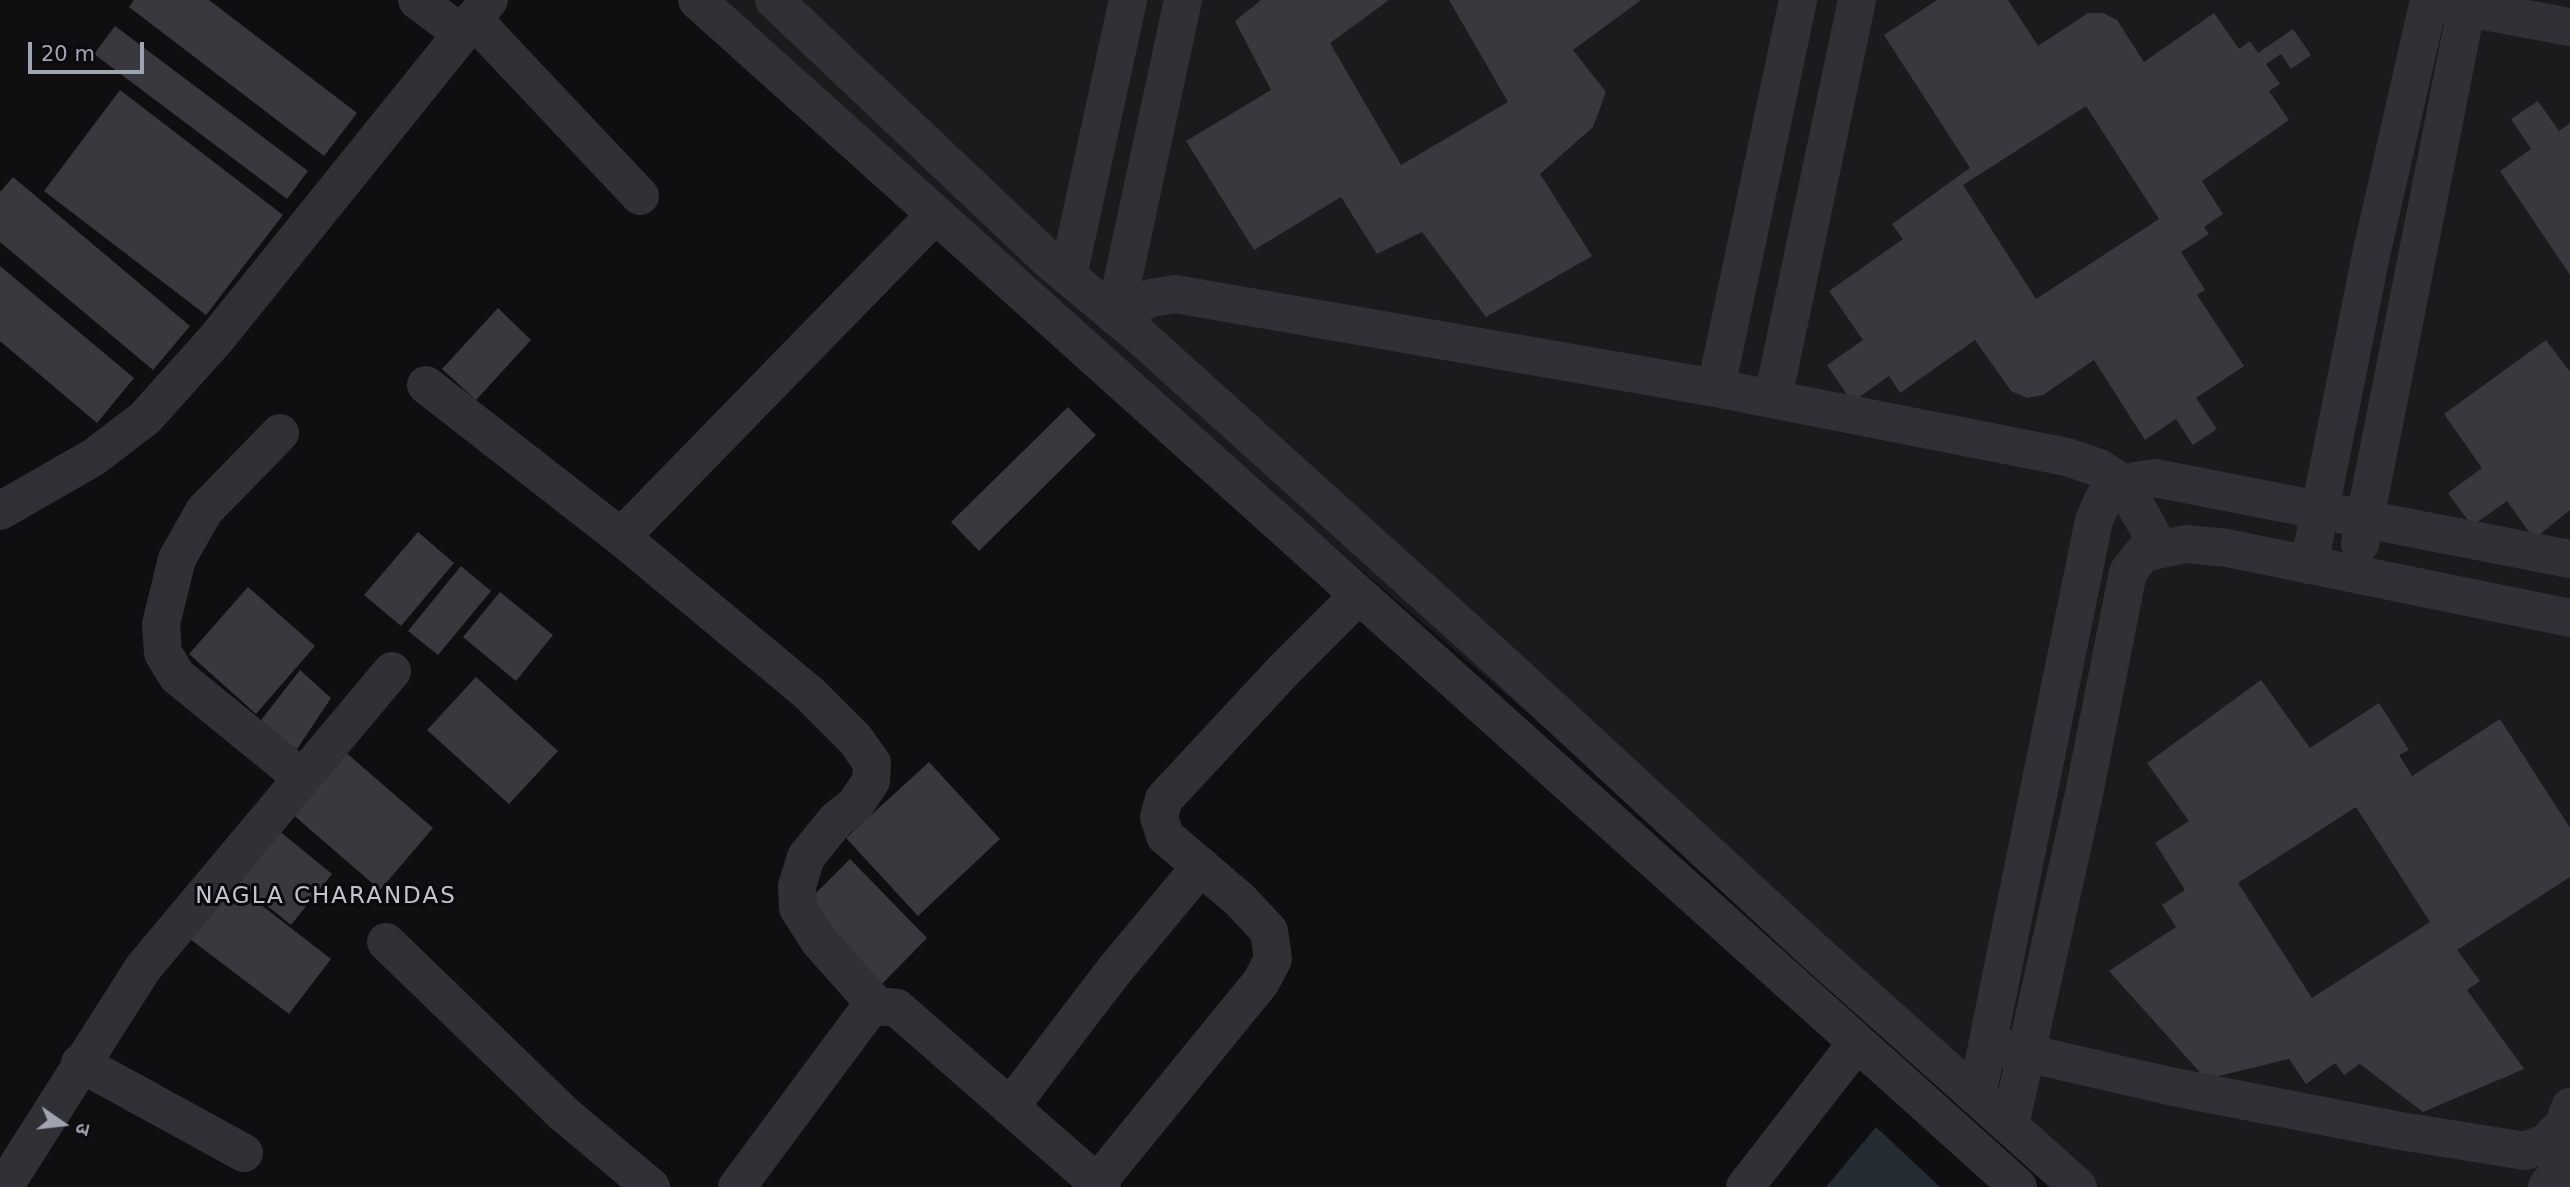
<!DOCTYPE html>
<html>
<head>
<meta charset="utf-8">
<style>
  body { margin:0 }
  #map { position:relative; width:2570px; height:1187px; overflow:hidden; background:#0f0f11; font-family:"DejaVu Sans","Noto Sans Devanagari",sans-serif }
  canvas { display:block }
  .north { position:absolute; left:28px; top:1089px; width:70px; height:70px; -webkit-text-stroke:5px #0a0a0c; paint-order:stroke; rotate:104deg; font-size:19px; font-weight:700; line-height:28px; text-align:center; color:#9fa3b2 }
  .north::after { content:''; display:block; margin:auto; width:24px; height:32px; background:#9fa3b2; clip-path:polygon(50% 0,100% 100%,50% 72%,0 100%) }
  .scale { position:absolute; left:28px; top:42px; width:116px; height:32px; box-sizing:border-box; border:4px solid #9fa3b2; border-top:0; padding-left:9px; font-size:21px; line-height:24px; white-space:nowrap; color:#9fa3b2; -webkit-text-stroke:5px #0a0a0c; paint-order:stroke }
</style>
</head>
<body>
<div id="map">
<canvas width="2570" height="1187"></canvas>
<div class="north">उ</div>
<div class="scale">20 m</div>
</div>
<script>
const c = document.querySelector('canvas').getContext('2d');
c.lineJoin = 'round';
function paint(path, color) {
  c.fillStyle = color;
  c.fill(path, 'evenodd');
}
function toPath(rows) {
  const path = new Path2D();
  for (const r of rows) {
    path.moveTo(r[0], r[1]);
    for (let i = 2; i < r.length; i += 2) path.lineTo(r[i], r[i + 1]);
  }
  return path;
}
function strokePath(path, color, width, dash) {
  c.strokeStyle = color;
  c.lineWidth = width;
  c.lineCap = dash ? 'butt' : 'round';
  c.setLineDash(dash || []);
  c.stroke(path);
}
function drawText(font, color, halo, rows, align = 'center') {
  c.font = font + ' "DejaVu Sans",sans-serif';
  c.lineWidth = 6;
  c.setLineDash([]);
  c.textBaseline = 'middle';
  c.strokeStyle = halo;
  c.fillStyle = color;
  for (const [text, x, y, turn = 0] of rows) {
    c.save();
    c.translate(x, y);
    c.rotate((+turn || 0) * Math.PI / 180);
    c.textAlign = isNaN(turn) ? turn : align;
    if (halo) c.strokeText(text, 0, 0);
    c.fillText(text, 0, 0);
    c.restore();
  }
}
const built = toPath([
  [697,0,2570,0,2570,1187,2080,1187]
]);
const water = toPath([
  [1876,1127,1940,1187,1826,1187]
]);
const building = toPath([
  [134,0,209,0,357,113,324,156,129,7],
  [1261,0,1389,0,1330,43,1401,165,1508,102,1449,0,1641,0,1573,50,1606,92,1593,127,1540,174,1592,256,1486,317,1422,232,1377,254,1341,197,1254,250,1186,141,1271,90,1235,21],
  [1937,0,2008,0,2038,46,2088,13,2103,13,2117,20,2144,62,2214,13,2239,49,2250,41,2258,53,2293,29,2311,55,2291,69,2281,54,2266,64,2280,84,2269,91,2289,120,2202,181,2223,214,2204,227,2209,234,2181,252,2205,290,2197,295,2244,366,2196,398,2217,429,2193,445,2176,419,2145,440,2094,360,2043,395,2027,398,2011,391,1975,340,1900,393,1889,376,1852,402,1827,365,1863,340,1829,291,1903,239,1892,224,1970,168,1884,35],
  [2086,106,2159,219,2036,299,1963,185],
  [115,26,308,171,287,199,94,54],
  [120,90,283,215,206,315,44,191],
  [2538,101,2559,131,2570,123,2570,275,2500,171,2531,149,2511,119],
  [13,177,190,326,153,370,0,242,0,192],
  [0,266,134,378,97,423,0,341],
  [498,308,531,340,476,400,442,369],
  [2546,340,2570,372,2570,510,2534,539,2507,501,2472,526,2448,493,2482,468,2444,414],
  [1068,407,1096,435,979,551,951,522],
  [418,532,454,563,401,626,364,595],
  [461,566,491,591,438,655,408,631],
  [248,587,315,646,256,714,189,654],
  [500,592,553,635,516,681,463,637],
  [300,670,331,698,297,749,258,724],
  [476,677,558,751,509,804,427,730],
  [2261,680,2310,748,2379,703,2409,750,2399,755,2412,776,2500,719,2570,828,2570,877,2457,950,2480,981,2467,990,2524,1069,2423,1112,2360,1064,2344,1075,2335,1063,2306,1084,2289,1059,2206,1079,2109,971,2176,927,2162,905,2185,890,2155,843,2189,821,2147,763],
  [2356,807,2430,922,2312,998,2238,883],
  [343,750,433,828,380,890,290,812],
  [929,762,1000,839,918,916,846,838],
  [272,825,332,874,291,925,231,877],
  [850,859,927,938,880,986,807,902],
  [225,877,331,959,289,1014,182,933]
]);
const minor = toPath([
  [417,0,462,34],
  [697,0,2018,1187],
  [774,0,1050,261,1140,336,1509,669,1813,950,2078,1187],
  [2441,3,2570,27],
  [473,19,640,196],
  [1068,276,1128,0],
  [1115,316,1151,298,1175,294,1716,388,2067,457,2099,468,2123,483,2159,547],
  [1115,316,1183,0],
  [426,385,621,537,810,694,855,739,872,763,871,781,855,805,836,820,806,857,797,886,798,908,819,941,877,1006],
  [1716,388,1798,0],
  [1773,398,1857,0],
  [280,433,204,511,177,559,161,624,163,653,177,676,302,778],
  [0,511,94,457,145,418,216,339,489,0],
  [621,537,936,214],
  [2360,544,2468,0],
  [2309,565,2371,255,2429,0],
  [386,942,565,1115,651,1187],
  [2000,1047,2174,1087,2395,1130,2525,1151,2547,1142,2564,1124,2570,1107],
  [80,1063,244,1153],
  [1977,1095,2094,520,2104,498,2123,483,2155,478,2570,559],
  [1010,1107,1113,972,1201,866],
  [2010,1125,2084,794,2128,572,2143,553,2186,544,2227,548,2570,618],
  [1097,1183,1261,982,1273,959,1269,931,1240,900,1165,836,1159,817,1164,799,1283,671,1358,596],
  [4,1187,143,968,392,671],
  [737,1187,866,1013,877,1006,897,1008,1102,1187],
  [1745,1187,1856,1044],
  [2547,1187,2570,1155]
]);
const quarterNames = [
  ["NAGLA CHARANDAS",326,897]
];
paint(built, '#1b1b1e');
paint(water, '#252c34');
paint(building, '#38393e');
strokePath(minor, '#303036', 38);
c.letterSpacing = '2px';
drawText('23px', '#c1c3ce', '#0a0a0c', quarterNames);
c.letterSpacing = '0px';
</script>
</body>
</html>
